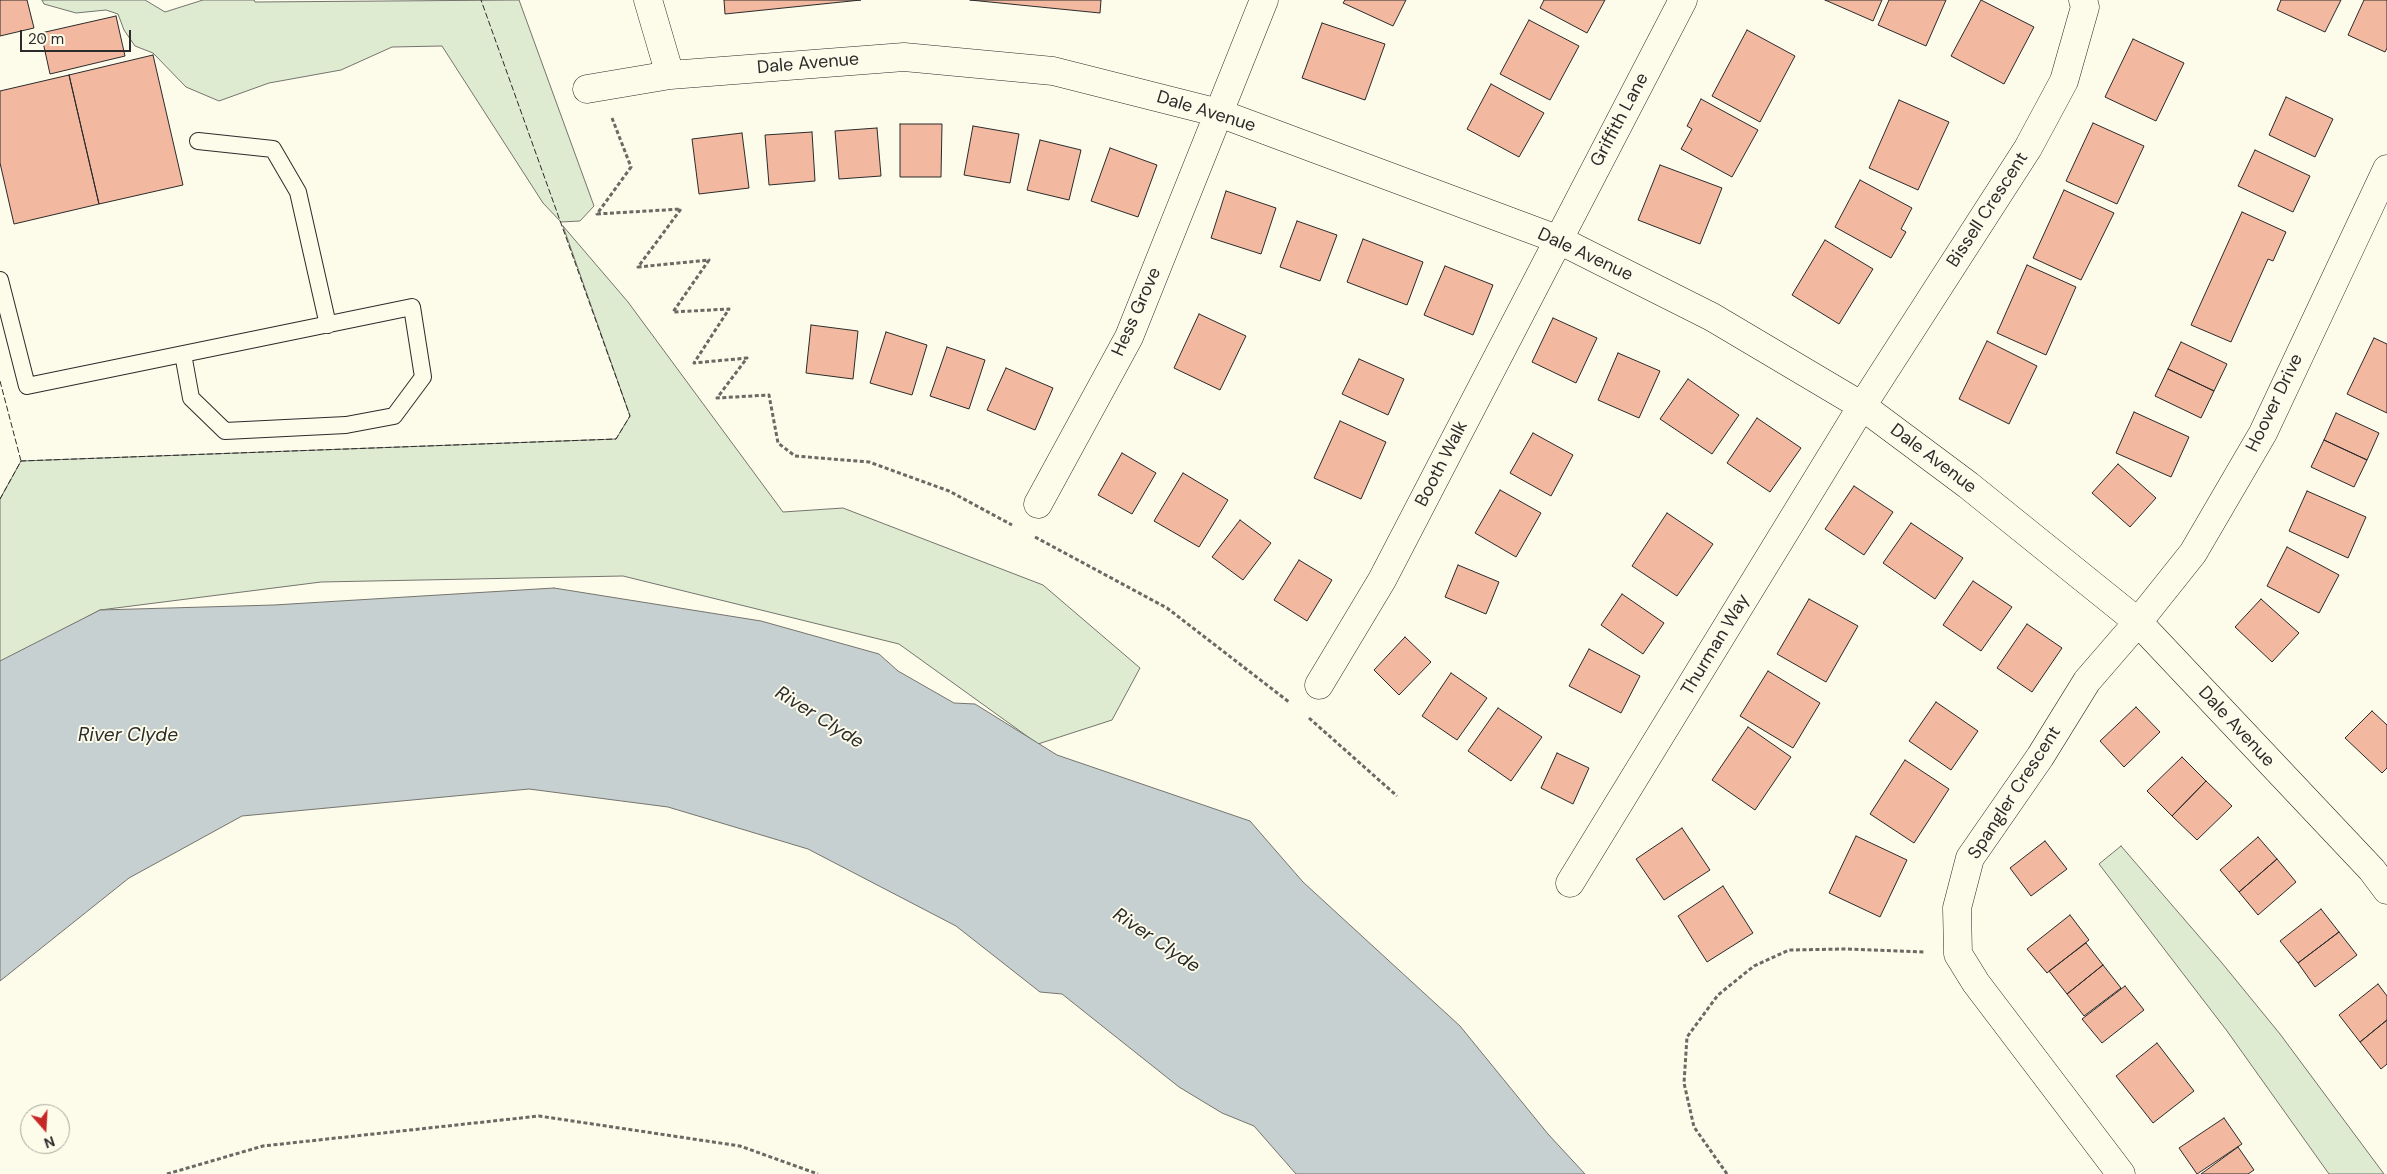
<!DOCTYPE html>
<html>
<head>
<meta charset="utf-8">
<style>
  body { margin:0 }
  #map { position:relative; width:2387px; height:1174px; overflow:hidden; background:#fdfbea; font-family:"DM Sans",sans-serif }
  canvas { display:block }
  .north { position:absolute; left:20px; top:1104px; width:50px; height:50px; box-sizing:border-box; background:#fdfbea; border:1px solid #a9a89e; border-radius:50%; rotate:161deg; font-size:14px; font-weight:700; line-height:20px; text-align:center; color:#2b2b2b }
  .north::after { content:''; display:block; margin:auto; width:18px; height:22px; background:#c62828; clip-path:polygon(50% 0,100% 100%,50% 72%,0 100%) }
  .scale { position:absolute; left:20px; top:30px; width:111px; height:22px; box-sizing:border-box; border:2px solid #2b2b2b; border-top:0; padding-left:6px; font-size:15px; line-height:18px; white-space:nowrap; color:#2b2b2b; -webkit-text-stroke:4px #fdfbea; paint-order:stroke }
</style>
</head>
<body>
<div id="map">
<canvas width="2387" height="1174"></canvas>
<div class="north">N</div>
<div class="scale">20 m</div>
</div>
<script>
const c = document.querySelector('canvas').getContext('2d');
c.lineJoin = 'round';
function paint(path, color) {
  c.fillStyle = color;
  c.fill(path, 'evenodd');
}
function toPath(rows) {
  const path = new Path2D();
  for (const r of rows) {
    path.moveTo(r[0], r[1]);
    for (let i = 2; i < r.length; i += 2) path.lineTo(r[i], r[i + 1]);
  }
  return path;
}
function strokePath(path, color, width, dash) {
  c.strokeStyle = color;
  c.lineWidth = width;
  c.lineCap = dash ? 'butt' : 'round';
  c.setLineDash(dash || []);
  c.stroke(path);
}
function drawText(font, color, halo, rows, align = 'center') {
  c.font = font + ' "DM Sans",sans-serif';
  c.lineWidth = 4;
  c.setLineDash([]);
  c.textBaseline = 'middle';
  c.strokeStyle = halo;
  c.fillStyle = color;
  for (const [text, x, y, turn = 0] of rows) {
    c.save();
    c.translate(x, y);
    c.rotate((+turn || 0) * Math.PI / 180);
    c.textAlign = isNaN(turn) ? turn : align;
    if (halo) c.strokeText(text, 0, 0);
    c.fillText(text, 0, 0);
    c.restore();
  }
}
const green = toPath([
  [42,0,145,0,165,12,203,0,254,0,255,2,519,0,594,206,580,221,561,222,543,203,442,46,392,47,341,70,269,83,219,101,186,87,153,53,135,46,124,30,118,14,106,10,76,13,44,4,42,0],
  [563,226,628,302,783,512,843,508,1043,585,1140,668,1112,720,1038,744,899,644,623,576,321,582,100,610,0,664,0,499,21,461,616,439,630,416,563,226],
  [2121,846,2222,963,2280,1034,2384,1174,2329,1174,2227,1031,2099,864,2121,846]
]);
const water = toPath([
  [554,588,761,621,879,654,898,671,954,703,975,704,1057,755,1250,821,1303,882,1460,1026,1548,1134,1585,1174,1296,1174,1254,1126,1222,1113,1179,1087,1062,994,1040,992,956,926,808,849,668,807,529,789,242,816,129,878,0,981,0,661,100,610,274,605,554,588]
]);
const building = toPath([
  [0,0,27,0,34,28,0,36,0,0],
  [724,0,861,0,725,14,724,0],
  [970,0,1101,0,1100,13,970,0],
  [1345,0,1406,0,1393,26,1343,3,1345,0],
  [1544,0,1605,0,1587,33,1540,8,1544,0],
  [1825,0,1882,0,1873,21,1825,0],
  [1889,0,1946,0,1926,46,1878,25,1889,0],
  [1981,0,2034,27,2004,84,1951,56,1981,0],
  [2281,0,2341,0,2325,32,2277,10,2281,0],
  [2364,0,2387,0,2387,48,2385,52,2348,35,2364,0],
  [116,16,125,56,50,74,41,33,116,16],
  [1529,20,1579,46,1550,100,1500,74,1529,20],
  [1322,23,1385,44,1365,100,1302,78,1322,23],
  [1747,30,1795,56,1760,122,1712,96,1747,30],
  [2133,39,2184,63,2156,121,2105,97,2133,39],
  [153,55,183,185,99,204,69,75,153,55],
  [69,75,99,204,14,224,0,163,0,91,69,75],
  [1491,84,1544,113,1519,157,1467,129,1491,84],
  [2286,97,2333,119,2315,157,2269,135,2286,97],
  [1701,99,1758,130,1732,177,1681,149,1692,129,1687,126,1701,99],
  [1899,100,1949,122,1918,190,1869,168,1899,100],
  [2093,123,2144,146,2117,204,2066,181,2093,123],
  [900,124,942,124,941,177,900,177,900,124],
  [973,126,1019,134,1010,183,964,175,973,126],
  [877,128,881,176,839,179,835,131,877,128],
  [812,132,815,181,769,185,765,135,812,132],
  [742,133,749,188,699,194,692,139,742,133],
  [1040,140,1081,150,1069,200,1027,190,1040,140],
  [1110,148,1157,165,1138,217,1091,201,1110,148],
  [2255,150,2310,176,2293,212,2238,186,2255,150],
  [1660,165,1722,188,1700,244,1638,220,1660,165],
  [1860,180,1912,208,1901,229,1906,232,1891,258,1835,227,1860,180],
  [2064,190,2114,213,2081,280,2033,258,2064,190],
  [1226,191,1276,208,1261,254,1211,238,1226,191],
  [2242,212,2286,232,2273,261,2268,259,2231,342,2191,325,2242,212],
  [1297,221,1337,235,1320,281,1280,267,1297,221],
  [1363,239,1423,262,1407,305,1347,282,1363,239],
  [1825,240,1873,269,1839,324,1792,295,1825,240],
  [2027,265,2076,287,2046,355,1997,333,2027,265],
  [1445,266,1493,285,1473,335,1424,315,1445,266],
  [1199,314,1246,336,1220,390,1174,368,1199,314],
  [1553,318,1597,338,1576,383,1532,362,1553,318],
  [811,325,858,331,853,379,806,373,811,325],
  [886,332,927,345,912,395,870,383,886,332],
  [2374,338,2387,344,2387,413,2347,394,2374,338],
  [1987,341,2037,366,2009,424,1959,399,1987,341],
  [2181,342,2227,364,2214,391,2168,369,2181,342],
  [947,347,985,360,969,409,930,396,947,347],
  [1618,353,1660,371,1639,418,1598,400,1618,353],
  [1359,359,1404,379,1388,415,1342,394,1359,359],
  [1006,368,1053,388,1035,430,987,410,1006,368],
  [2168,369,2214,391,2201,418,2155,396,2168,369],
  [1688,379,1739,415,1712,454,1660,419,1688,379],
  [2134,412,2189,437,2171,477,2116,453,2134,412],
  [2336,413,2379,433,2367,460,2324,440,2336,413],
  [1757,418,1801,448,1770,492,1727,463,1757,418],
  [1340,421,1386,442,1361,499,1314,478,1340,421],
  [1533,433,1573,455,1551,496,1510,473,1533,433],
  [2324,440,2367,460,2354,487,2311,467,2324,440],
  [1122,453,1156,473,1132,514,1098,495,1122,453],
  [2118,464,2156,498,2130,527,2092,493,2118,464],
  [1183,473,1228,500,1199,547,1154,521,1183,473],
  [1854,486,1893,512,1864,555,1825,529,1854,486],
  [1500,490,1541,513,1516,557,1475,533,1500,490],
  [2307,491,2366,517,2348,558,2289,531,2307,491],
  [1667,513,1713,544,1677,596,1632,566,1667,513],
  [1240,520,1271,543,1243,580,1212,557,1240,520],
  [1911,523,1963,558,1935,599,1883,563,1911,523],
  [2287,547,2339,575,2319,613,2267,586,2287,547],
  [1299,560,1332,580,1307,621,1274,600,1299,560],
  [1458,565,1499,582,1486,614,1445,597,1458,565],
  [1973,581,2012,607,1981,651,1943,625,1973,581],
  [1622,594,1664,623,1643,654,1601,625,1622,594],
  [1809,599,1858,626,1826,682,1777,654,1809,599],
  [2261,599,2299,633,2272,662,2235,627,2261,599],
  [2027,624,2062,648,2032,692,1997,668,2027,624],
  [1405,637,1431,662,1399,695,1374,670,1405,637],
  [1589,649,1640,676,1621,713,1569,686,1589,649],
  [1768,671,1820,703,1793,748,1740,716,1768,671],
  [1451,673,1487,698,1457,740,1422,716,1451,673],
  [1936,702,1978,731,1951,770,1909,741,1936,702],
  [2136,707,2160,732,2124,767,2100,741,2136,707],
  [1498,708,1542,737,1511,781,1468,751,1498,708],
  [2372,711,2387,725,2387,768,2382,773,2345,738,2372,711],
  [1748,727,1791,757,1755,810,1712,780,1748,727],
  [1557,753,1589,768,1573,804,1541,788,1557,753],
  [2182,757,2206,781,2172,816,2147,791,2182,757],
  [1905,760,1949,789,1914,843,1870,814,1905,760],
  [2206,781,2232,806,2197,840,2172,816,2206,781],
  [1682,828,1710,870,1664,900,1636,859,1682,828],
  [1856,836,1907,860,1880,917,1829,893,1856,836],
  [2258,837,2277,859,2239,892,2220,870,2258,837],
  [2045,841,2067,869,2031,896,2010,868,2045,841],
  [2277,859,2296,882,2258,915,2239,892,2277,859],
  [1723,886,1753,933,1707,962,1678,916,1723,886],
  [2321,909,2339,932,2298,963,2280,941,2321,909],
  [2070,915,2089,940,2047,973,2027,949,2070,915],
  [2339,932,2357,955,2315,987,2298,963,2339,932],
  [2086,943,2103,965,2067,994,2049,971,2086,943],
  [2103,965,2121,988,2084,1016,2067,994,2103,965],
  [2378,984,2387,996,2387,1020,2360,1042,2339,1015,2378,984],
  [2125,986,2144,1010,2102,1043,2082,1019,2125,986],
  [2387,1020,2387,1064,2381,1069,2360,1042,2387,1020],
  [2157,1043,2194,1091,2153,1123,2116,1076,2157,1043],
  [2224,1118,2242,1144,2197,1174,2179,1148,2224,1118],
  [2238,1147,2254,1170,2248,1174,2201,1174,2238,1147]
]);
const path = toPath([
  [612,118,631,167,597,214,681,209,638,267,709,260,673,312,729,309,694,363,747,358,717,398,769,395,778,443,795,456,869,462,949,491,1012,525],
  [1035,537,1167,608,1289,702],
  [1309,718,1397,796],
  [167,1174,263,1146,539,1116,740,1146,818,1174],
  [1727,1174,1694,1127,1684,1083,1687,1037,1718,995,1754,966,1789,950,1845,949,1925,952]
]);
const lane = toPath([
  [198,141,273,149,298,192,328,325],
  [0,280,27,386,183,354,412,307,423,377,394,416,346,425,225,431,191,398,183,354]
]);
const street = toPath([
  [648,0,670,75],
  [587,89,670,75,904,57,1053,71,1219,113,1557,239,1712,317,1862,406,1968,485,2138,622,2372,870,2387,890],
  [1038,504,1129,337,1264,0],
  [1319,685,1382,580,1683,0],
  [1570,883,1862,406,2028,148,2064,81,2085,7,2083,0],
  [2121,1174,1976,983,1958,954,1957,908,1970,858,2040,757,2087,681,2138,622,2193,553,2263,433,2387,169]
]);
const fence = toPath([
  [0,381,21,461],
  [0,499,21,461,616,439,630,416,481,0]
]);
const streetNames = [
  ["Dale Avenue",808,64,-5],
  ["Dale Avenue",1206,112,17],
  ["Griffith Lane",1620,120,-62],
  ["Bissell Crescent",1988,210,-57],
  ["Dale Avenue",1585,255,25],
  ["Hess Grove",1137,312,-66],
  ["Hoover Drive",2275,403,-64],
  ["Dale Avenue",1933,459,37],
  ["Booth Walk",1442,464,-63],
  ["Thurman Way",1716,645,-59],
  ["Dale Avenue",2236,727,47],
  ["Spangler Crescent",2015,793,-57]
];
const waterNames = [
  ["River Clyde",819,718,32],
  ["River Clyde",128,736],
  ["River Clyde",1156,941,34]
];
paint(green, '#deebd1');
strokePath(green, '#74746e', 1);
paint(water, '#c7d0d0');
strokePath(water, '#74746e', 1);
paint(building, '#f2b8a0');
strokePath(building, '#2b2b2b', 1);
strokePath(lane, '#2b2b2b', 18);
strokePath(street, '#2b2b2b', 29);
strokePath(path, '#6a6964', 3, [4, 2.5]);
strokePath(lane, '#fdfbea', 16);
strokePath(street, '#fdfbea', 28);
strokePath(fence, '#2b2b2b', 1, [6, 2.5]);
drawText('18px', '#2b2b2b', '#fdfbea', streetNames);
drawText('italic 19px', '#2b2b2b', '#fdfbea', waterNames);
</script>
</body>
</html>
